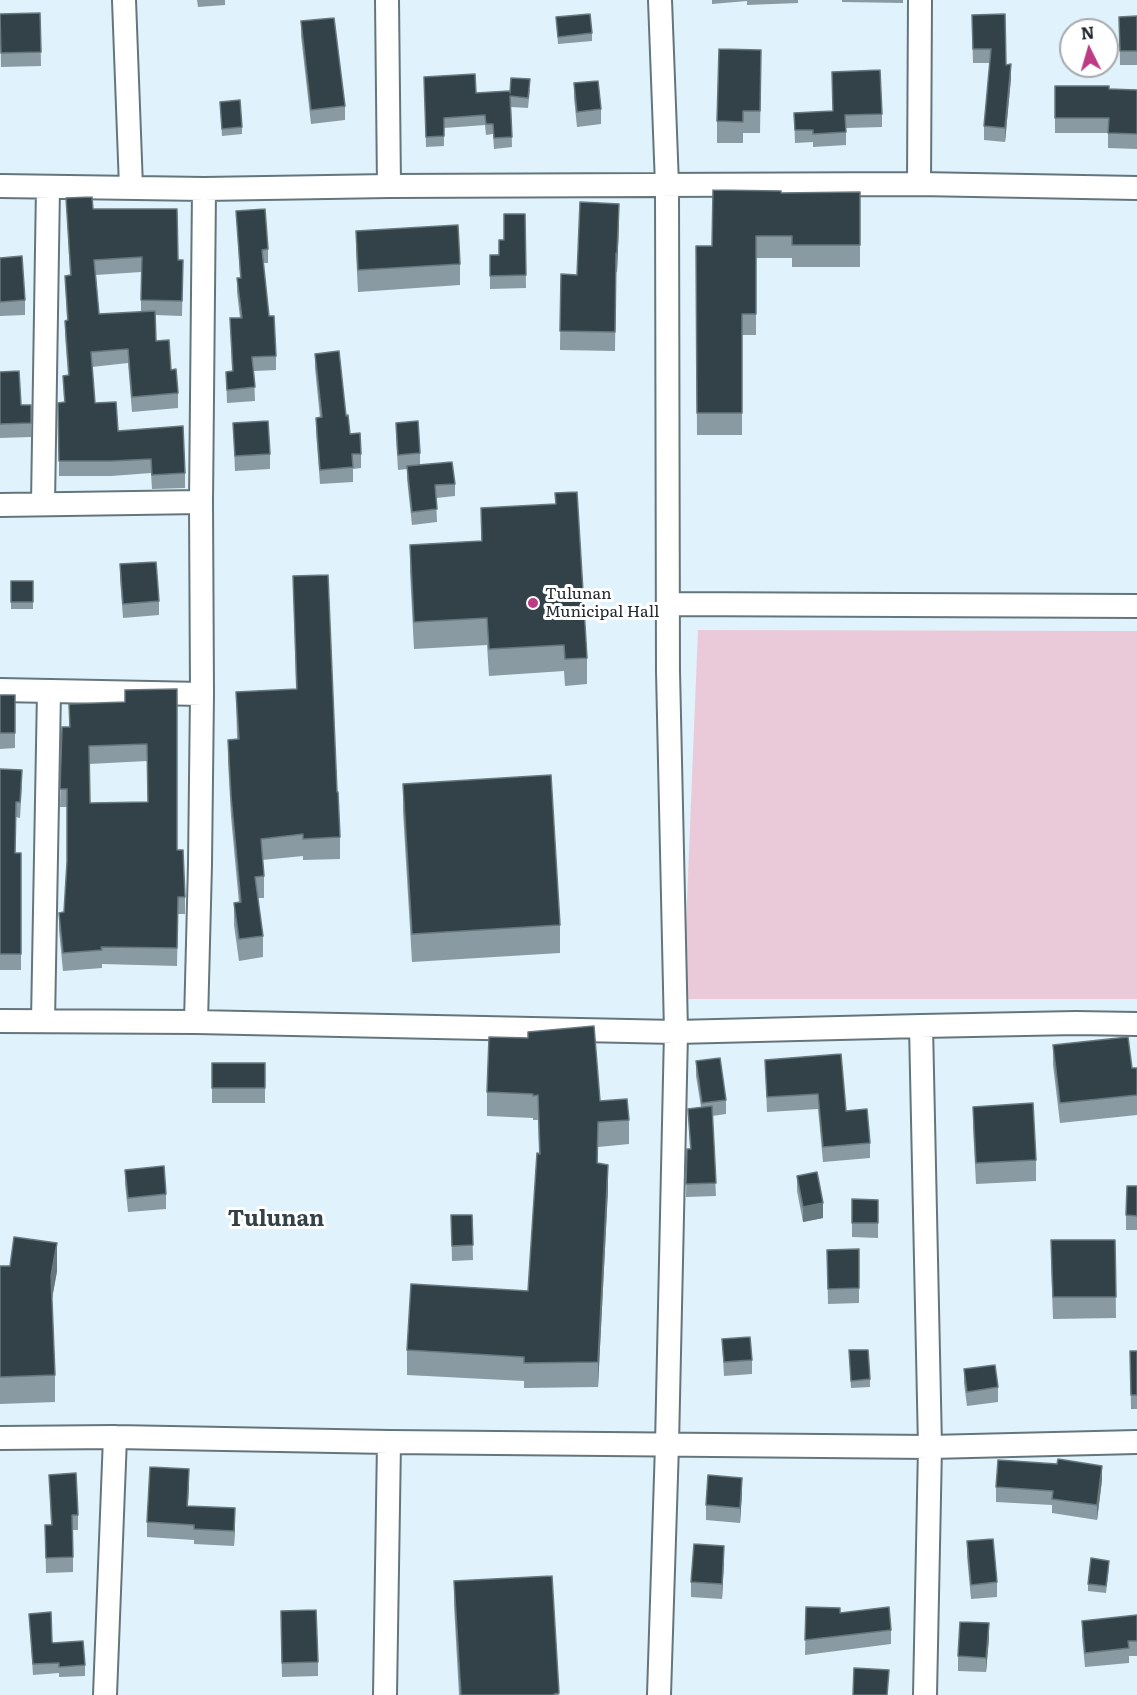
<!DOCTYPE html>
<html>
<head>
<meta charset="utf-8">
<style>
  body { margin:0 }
  #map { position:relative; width:1137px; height:1695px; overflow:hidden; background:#e0f2fb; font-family:Literata,serif }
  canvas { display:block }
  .north { position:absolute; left:1059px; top:18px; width:60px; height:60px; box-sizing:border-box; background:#fff; border:2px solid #a7a9ab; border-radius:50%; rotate:355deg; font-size:16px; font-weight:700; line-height:24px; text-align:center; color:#22292c }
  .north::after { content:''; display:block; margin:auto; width:21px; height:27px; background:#bc3b85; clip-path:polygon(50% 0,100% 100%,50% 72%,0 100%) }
</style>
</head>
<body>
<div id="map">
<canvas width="1137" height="1695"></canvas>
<div class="north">N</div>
</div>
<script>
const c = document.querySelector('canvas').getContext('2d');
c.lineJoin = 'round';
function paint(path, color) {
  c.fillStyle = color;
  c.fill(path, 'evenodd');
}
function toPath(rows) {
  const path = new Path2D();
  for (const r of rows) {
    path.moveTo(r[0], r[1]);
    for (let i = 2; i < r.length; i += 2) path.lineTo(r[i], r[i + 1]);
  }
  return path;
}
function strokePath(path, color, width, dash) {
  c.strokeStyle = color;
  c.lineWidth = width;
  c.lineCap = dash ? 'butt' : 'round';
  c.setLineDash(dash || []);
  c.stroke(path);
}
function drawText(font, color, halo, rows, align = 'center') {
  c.font = font + ' Literata,serif';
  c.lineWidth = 6;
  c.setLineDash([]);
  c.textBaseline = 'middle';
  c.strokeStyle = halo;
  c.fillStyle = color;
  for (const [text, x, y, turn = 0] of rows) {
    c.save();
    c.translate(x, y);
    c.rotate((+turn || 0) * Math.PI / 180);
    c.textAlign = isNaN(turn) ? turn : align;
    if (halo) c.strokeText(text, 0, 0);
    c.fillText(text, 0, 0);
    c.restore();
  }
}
const green = toPath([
  [698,630,1137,631,1137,999,683,999]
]);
const street = toPath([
  [124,0,131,187],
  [387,0,389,186],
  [919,184,920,0],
  [0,186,204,189,389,186,919,184,1137,188],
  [43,503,48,187],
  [0,505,201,502],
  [668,604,1137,606],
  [0,690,202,694],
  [0,1021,196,1022,676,1032,921,1026,1076,1023,1137,1024],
  [43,1021,49,691],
  [196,1022,200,864,202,694,201,502,204,189],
  [921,1026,930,1447,925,1695],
  [0,1438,115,1437,389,1442,930,1447,1137,1442],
  [105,1695,115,1437],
  [385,1695,389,1442],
  [659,1695,667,1445,676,1032,668,671,667,185,660,0]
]);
const wall = toPath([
  [197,0,225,0,225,5,198,7],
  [712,0,798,0,798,3,747,5,747,1,712,4],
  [842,0,903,0,903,3,842,2],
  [40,13,41,66,1,67,0,14],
  [1137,16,1137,65,1120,65,1119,17],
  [556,17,592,33,592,41,558,44],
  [301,21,345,106,345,120,311,124,301,36],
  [972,29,1006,65,1011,78,1005,142,984,140,984,126,990,63,973,63],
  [761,72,760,133,743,133,743,143,717,143,717,121],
  [424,77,476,93,530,89,528,108,511,107,512,147,494,149,493,134,486,135,485,125,444,128,444,146,426,147],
  [574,83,601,109,601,124,577,127,574,98],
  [1055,86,1137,90,1137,149,1108,148,1108,133,1055,133],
  [220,102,242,127,242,134,222,136],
  [833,111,882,114,882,127,846,128,846,145,813,147,813,142,795,143,794,113],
  [860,192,860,267,792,267,792,258,756,258,756,335,742,335,742,435,697,435,696,246,712,246,781,193],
  [66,198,93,209,178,260,183,260,182,316,155,315,156,341,171,370,178,393,178,408,132,412,128,363,92,367,95,403,118,431,185,473,185,488,152,489,151,473,111,476,59,476,59,435,58,435,58,403,64,402,63,376,68,375,65,335,65,321,67,320,65,276,70,276],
  [141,272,141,312,99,314,96,275],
  [236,211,268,249,268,263,263,263,269,316,276,356,276,370,254,371,255,401,227,403,226,372,232,371,230,318,240,318,237,292,237,278,240,278],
  [525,214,526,288,490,289,490,255,499,255,504,240],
  [619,223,617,272,616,272,615,351,560,350,561,274,577,275],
  [356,231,460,264,460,285,358,292,356,252],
  [0,258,25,300,25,315,0,316],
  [315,354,346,416,350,434,361,454,361,468,353,469,353,482,320,484,316,432,316,418,320,418,315,368],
  [0,372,21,405,31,405,31,437,0,438],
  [233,423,270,454,270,469,235,471],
  [396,423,420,453,420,465,455,484,455,496,436,498,437,522,412,525,407,479,407,469,398,470,396,437],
  [555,493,587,658,587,684,565,686,564,671,489,676,487,645,414,649,410,572,410,545,481,541,481,508,555,504],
  [120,564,159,601,159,615,123,618,120,579],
  [293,576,337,792,340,837,340,859,303,860,303,856,262,860,264,876,264,898,258,898,263,936,263,957,239,961,234,925,234,903,239,903,231,817,228,761,228,740,237,739,236,692,296,689],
  [11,581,33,581,33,609,11,609],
  [177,689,177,850,185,897,185,914,178,914,177,966,102,964,102,968,63,971,59,930,59,913,64,912,67,862,67,807,60,807,62,727,69,727,69,704,125,702],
  [147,761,148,802,90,803,89,764],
  [0,695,15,695,15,748,0,749],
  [0,769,22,786,20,818,16,817,15,853,21,853,21,970,0,970],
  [403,784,560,925,560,953,412,962,403,812],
  [528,1032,600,1101,629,1120,629,1144,598,1147,598,1163,608,1189,598,1387,524,1388,524,1381,407,1375,407,1350,528,1291,539,1154,538,1120,533,1120,533,1118,487,1116,487,1092,528,1038],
  [1053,1045,1132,1068,1137,1068,1137,1115,1060,1123,1053,1065],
  [765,1060,846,1111,870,1143,870,1158,823,1162,818,1109,767,1112],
  [696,1061,726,1100,726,1114,712,1116,716,1196,686,1197,687,1149,690,1149,688,1109,701,1107,696,1076],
  [212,1063,265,1063,265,1103,212,1103],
  [973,1107,1036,1160,1036,1181,976,1184,973,1128],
  [125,1170,166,1194,166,1209,128,1212,125,1184],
  [797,1176,823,1218,803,1222,797,1191],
  [1137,1186,1137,1230,1126,1230,1126,1215],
  [852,1199,878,1200,878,1238,852,1237],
  [451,1215,472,1215,473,1260,452,1261],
  [1115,1240,1116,1318,1053,1319,1051,1262],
  [859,1249,859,1303,828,1304,827,1250],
  [0,1266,57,1271,52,1299,55,1375,55,1402,0,1404],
  [722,1339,752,1360,752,1374,724,1376],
  [849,1350,870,1379,870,1387,851,1388],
  [1130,1351,1137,1351,1137,1409,1131,1409],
  [964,1369,998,1387,998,1402,967,1406,964,1383],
  [49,1475,78,1515,78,1530,73,1530,73,1572,46,1573,45,1525,51,1525],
  [1102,1480,1097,1520,1052,1513,1052,1505,996,1502,996,1487],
  [189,1484,188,1506,235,1523,234,1546,194,1544,194,1540,147,1537,147,1522],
  [742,1493,740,1523,706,1520,706,1505],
  [967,1541,997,1582,997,1597,971,1599,967,1556],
  [724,1560,722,1599,691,1597,691,1582],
  [1109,1568,1106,1593,1088,1591,1088,1584],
  [552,1576,559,1695,459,1695,454,1605,454,1581],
  [806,1607,891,1630,891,1644,805,1655],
  [29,1614,52,1642,85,1665,85,1676,59,1677,59,1673,33,1675],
  [1137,1615,1137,1656,1129,1656,1129,1663,1085,1667,1082,1636,1082,1621],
  [281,1626,318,1662,318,1676,282,1677],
  [989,1638,986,1672,958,1671,958,1656]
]);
const shadedWall = toPath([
  [1011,64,1011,78,1005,142,1005,128],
  [619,204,619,223,617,272,617,253],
  [608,1165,608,1189,598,1387,598,1362],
  [823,1203,823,1218,803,1222,803,1207],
  [57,1243,57,1271,51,1304,51,1276],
  [1102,1466,1102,1480,1097,1520,1097,1505],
  [189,1469,189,1484,187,1520,187,1506],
  [742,1478,742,1493,740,1523,740,1508],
  [235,1508,235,1523,234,1546,234,1531],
  [724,1546,724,1560,722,1599,722,1584],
  [989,1623,989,1638,986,1672,986,1658]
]);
const building = toPath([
  [40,13,41,52,1,53,0,14,40,13],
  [590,14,592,33,558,37,556,17,590,14],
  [1005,14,1006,65,1011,64,1005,128,984,126,991,49,973,49,972,15,1005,14],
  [1137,16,1137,51,1120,51,1119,17,1137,16],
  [334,18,345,106,311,110,301,21,334,18],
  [719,49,761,50,760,111,743,111,743,122,717,121,719,49],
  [880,70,882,114,845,115,846,132,813,134,813,130,795,130,794,113,833,111,832,72,880,70],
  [475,74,476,93,510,91,510,93,511,78,530,79,528,98,510,96,512,137,494,138,493,124,486,124,485,115,444,118,444,136,426,137,424,77,475,74],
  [598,81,601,109,577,112,574,83,598,81],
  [1055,86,1109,86,1109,89,1137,90,1137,134,1108,133,1109,118,1055,118,1055,86],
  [240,100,242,127,222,129,220,102,240,100],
  [713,190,781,191,781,193,860,192,860,245,792,245,792,236,756,236,756,314,742,314,742,413,697,413,696,246,712,246,713,190],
  [92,197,93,209,177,209,178,260,183,260,182,301,141,300,142,257,94,260,99,314,155,311,156,341,169,340,171,370,176,369,178,393,132,397,128,349,91,352,95,403,116,402,118,431,183,426,185,473,152,475,151,459,111,461,59,461,58,403,65,402,63,376,69,375,65,321,68,320,65,276,71,275,66,198,92,197],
  [580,202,619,204,617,253,616,253,615,332,560,331,561,274,577,275,580,202],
  [265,209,268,249,262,250,269,316,274,316,276,356,252,357,255,387,227,390,226,372,233,371,230,318,242,318,237,278,241,278,236,211,265,209],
  [504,214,525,214,526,275,490,276,490,255,499,255,499,240,504,240,504,214],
  [458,225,460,264,358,270,356,231,458,225],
  [22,256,25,300,0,302,0,258,22,256],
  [339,351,346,416,348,415,350,434,360,433,361,454,352,454,353,467,320,470,316,418,322,417,315,354,339,351],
  [19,371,21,405,31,405,31,423,0,424,0,372,19,371],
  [268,421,270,454,235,456,233,423,268,421],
  [418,421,420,453,398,455,396,423,418,421],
  [452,462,455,484,435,485,437,509,412,512,407,466,452,462],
  [577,492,587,658,565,659,564,645,489,649,487,618,414,622,410,545,482,541,481,508,556,504,555,493,577,492],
  [156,562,159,601,123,604,120,564,156,562],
  [328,575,337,792,338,792,340,837,303,839,303,834,261,839,264,876,255,877,263,936,239,939,234,903,241,902,231,796,228,740,239,739,236,692,297,689,293,576,328,575],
  [11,581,33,581,33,602,11,602,11,581],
  [177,689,177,850,183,850,185,897,178,897,177,948,101,947,102,950,63,953,59,913,64,912,67,862,67,789,60,789,62,727,70,727,69,704,125,702,125,690,177,689],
  [147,744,148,802,90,803,89,746,147,744],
  [0,695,15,695,15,733,0,733,0,695],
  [0,769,22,770,20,802,16,802,15,853,21,853,21,954,0,954,0,769],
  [551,775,560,925,412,934,403,784,551,775],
  [594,1026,600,1101,627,1099,629,1120,598,1122,597,1163,608,1165,598,1362,524,1363,524,1357,407,1350,411,1284,528,1291,537,1153,540,1154,538,1095,533,1096,533,1094,487,1092,489,1037,528,1038,528,1032,594,1026],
  [1128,1037,1132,1068,1137,1068,1137,1095,1060,1103,1053,1045,1128,1037],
  [841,1054,846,1111,867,1109,870,1143,823,1147,818,1094,767,1097,765,1060,841,1054],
  [720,1058,726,1100,702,1103,696,1061,720,1058],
  [212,1063,265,1063,265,1088,212,1088,212,1063],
  [1033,1103,1036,1160,976,1163,973,1107,1033,1103],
  [712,1106,716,1183,686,1184,687,1149,691,1149,688,1109,712,1106],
  [164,1166,166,1194,128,1198,125,1170,164,1166],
  [817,1172,823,1203,803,1207,797,1176,817,1172],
  [1127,1186,1137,1186,1137,1216,1126,1215,1127,1186],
  [852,1199,878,1200,878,1223,852,1223,852,1199],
  [451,1215,472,1215,473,1245,452,1246,451,1215],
  [14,1237,57,1243,51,1276,55,1375,0,1377,0,1266,10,1266,14,1237],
  [1051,1240,1115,1240,1116,1297,1053,1297,1051,1240],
  [859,1249,859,1288,828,1289,827,1250,859,1249],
  [750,1337,752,1360,724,1362,722,1339,750,1337],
  [849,1350,868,1350,870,1379,851,1381,849,1350],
  [1130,1351,1137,1351,1137,1395,1131,1395,1130,1351],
  [995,1365,998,1387,967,1392,964,1369,995,1365],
  [1058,1459,1102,1466,1097,1505,1052,1499,1053,1491,996,1487,998,1460,1057,1464,1058,1459],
  [150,1467,189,1469,187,1506,235,1508,234,1531,194,1529,194,1525,147,1522,150,1467],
  [76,1473,78,1515,72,1515,73,1557,46,1558,45,1525,52,1525,49,1475,76,1473],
  [708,1475,742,1478,740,1508,706,1505,708,1475],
  [993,1539,997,1582,971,1585,967,1541,993,1539],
  [694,1544,724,1546,722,1584,691,1582,694,1544],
  [1091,1558,1109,1561,1106,1586,1088,1584,1091,1558],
  [552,1576,559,1693,554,1694,554,1695,461,1695,454,1581,552,1576],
  [806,1607,840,1608,840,1613,889,1607,891,1630,805,1640,806,1607],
  [316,1610,318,1662,282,1663,281,1611,316,1610],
  [51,1612,52,1642,53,1643,83,1641,85,1665,59,1667,59,1663,33,1664,29,1614,51,1612],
  [1137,1615,1137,1641,1128,1641,1129,1648,1085,1653,1082,1621,1137,1615],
  [960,1622,989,1623,986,1658,958,1656,960,1622],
  [854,1668,889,1670,887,1695,853,1695,854,1668]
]);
const markers = [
  [533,603,6,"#bc3b85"]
];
const poiNames = [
  ["Tulunan",545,594],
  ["Municipal Hall",545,612]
];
const districtNames = [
  ["Tulunan",276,1220]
];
paint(green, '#eacad9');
strokePath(street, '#65757c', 26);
strokePath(street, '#fff', 22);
paint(wall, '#8a9aa2');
paint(shadedWall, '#67777e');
paint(building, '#334248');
strokePath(building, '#67777e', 1.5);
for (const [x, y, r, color] of markers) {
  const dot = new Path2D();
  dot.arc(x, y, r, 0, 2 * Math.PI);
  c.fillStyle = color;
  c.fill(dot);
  strokePath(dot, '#fff', 2);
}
drawText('16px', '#22292c', '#fff', poiNames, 'left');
drawText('bold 22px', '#334248', '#fff', districtNames);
</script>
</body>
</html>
